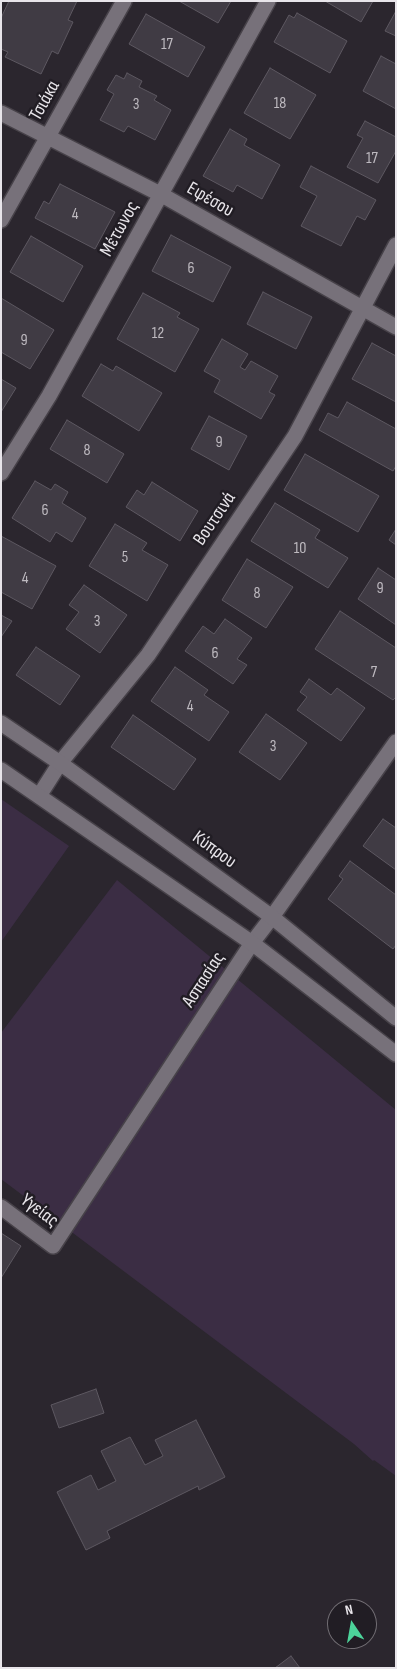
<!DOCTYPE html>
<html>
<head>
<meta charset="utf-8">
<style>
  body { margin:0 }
  #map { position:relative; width:397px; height:1669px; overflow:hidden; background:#2b262e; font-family:"Sofia Sans Condensed",sans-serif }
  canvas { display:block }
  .frame { position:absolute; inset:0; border:2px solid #e8e5ea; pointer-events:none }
  .north { position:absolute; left:327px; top:1599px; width:50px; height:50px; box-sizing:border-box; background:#211d24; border:1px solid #716d73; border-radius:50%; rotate:348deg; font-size:14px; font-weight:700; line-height:20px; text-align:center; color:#e8e5ea }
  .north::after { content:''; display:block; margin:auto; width:18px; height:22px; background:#4cd39a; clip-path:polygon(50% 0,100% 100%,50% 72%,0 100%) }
</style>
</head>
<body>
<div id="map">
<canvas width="397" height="1669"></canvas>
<div class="frame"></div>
<div class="north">N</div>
</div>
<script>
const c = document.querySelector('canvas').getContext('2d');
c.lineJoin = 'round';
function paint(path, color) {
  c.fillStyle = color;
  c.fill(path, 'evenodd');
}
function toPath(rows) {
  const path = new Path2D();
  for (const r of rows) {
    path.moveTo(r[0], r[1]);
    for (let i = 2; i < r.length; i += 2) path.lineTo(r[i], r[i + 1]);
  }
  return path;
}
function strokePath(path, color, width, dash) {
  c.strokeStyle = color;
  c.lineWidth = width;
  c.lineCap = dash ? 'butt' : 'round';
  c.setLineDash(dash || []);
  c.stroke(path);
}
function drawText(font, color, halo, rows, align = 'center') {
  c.font = font + ' "Sofia Sans Condensed",sans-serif';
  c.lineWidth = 5;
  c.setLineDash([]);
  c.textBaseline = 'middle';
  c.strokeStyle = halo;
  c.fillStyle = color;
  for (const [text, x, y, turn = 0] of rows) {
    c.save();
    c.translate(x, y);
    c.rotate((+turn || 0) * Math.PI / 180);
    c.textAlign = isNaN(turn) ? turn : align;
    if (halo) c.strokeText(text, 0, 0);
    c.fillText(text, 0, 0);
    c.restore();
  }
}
const green = toPath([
  [1,799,69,846,1,942],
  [117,880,396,1110,396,1476,374,1460,373,1461,354,1444,1,1179,1,1033]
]);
const building = toPath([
  [9,1,77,1,68,20,73,22,58,54,52,51,41,74,5,57,8,52,1,49,1,18,9,1],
  [179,1,231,1,218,23,179,1],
  [325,1,373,1,361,22,325,1],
  [396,11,396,36,385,31,396,11],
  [297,13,347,41,330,73,274,42,289,15,294,18,297,13],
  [146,14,205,47,188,77,129,44,146,14],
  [381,56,396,64,396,109,363,91,381,56],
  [270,68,316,95,290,139,244,113,270,68],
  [127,73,142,81,139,87,157,96,154,100,171,110,155,140,128,126,124,132,100,120,114,94,107,90,116,75,124,79,127,73],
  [365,121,396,137,396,151,378,183,347,167,363,138,357,135,365,121],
  [230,129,247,139,244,145,280,165,262,199,237,185,233,192,203,176,230,129],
  [311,166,376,200,365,220,357,216,341,246,301,226,317,196,300,187,311,166],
  [60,184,115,212,95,249,35,218,44,201,49,204,60,184],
  [171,235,231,267,213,302,152,271,171,235],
  [31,236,83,266,63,302,10,272,31,236],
  [263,292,312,317,296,349,247,324,263,292],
  [143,293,180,313,177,317,199,329,175,372,117,339,143,293],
  [1,298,54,330,30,369,1,352,1,298],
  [222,339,248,354,240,367,245,370,251,361,278,376,269,392,275,395,261,419,214,392,220,380,204,371,222,339],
  [372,343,396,356,396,402,352,379,372,343],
  [101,364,113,371,116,366,162,393,139,431,82,396,101,364],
  [1,379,16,388,1,412,1,379],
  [347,402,396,429,396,466,393,471,319,430,328,413,338,418,347,402],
  [209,416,247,436,229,470,191,449,209,416],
  [67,420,124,454,107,483,50,449,67,420],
  [305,454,379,496,358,532,284,490,305,454],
  [35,481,51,490,55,484,68,492,62,503,86,518,72,542,56,532,50,542,12,518,35,481],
  [152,482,198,511,180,541,126,507,137,490,144,495,152,482],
  [275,503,320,530,315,538,348,558,328,588,251,541,275,503],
  [115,524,147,543,142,550,168,565,147,601,89,566,115,524],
  [396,529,396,545,389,540,396,529],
  [1,536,56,566,32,609,1,592,1,536],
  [247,559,293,587,266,628,222,600,247,559],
  [378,568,396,580,396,625,358,599,378,568],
  [84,585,127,615,100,653,66,629,79,612,69,605,84,585],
  [340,611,396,648,396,697,393,700,315,649,340,611],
  [1,615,12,621,1,637,1,615],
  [225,619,252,638,237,659,247,665,233,684,185,651,203,626,214,634,225,619],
  [36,647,80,676,60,705,16,675,36,647],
  [175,667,208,690,204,695,229,712,209,741,151,701,175,667],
  [309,679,331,695,337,688,365,708,341,741,297,710,307,697,300,692,309,679],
  [266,714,307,743,280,780,239,752,266,714],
  [133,715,196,759,174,790,111,747,133,715],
  [383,819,396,828,396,870,363,846,383,819],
  [350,861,396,895,396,945,393,949,328,899,343,879,339,876,350,861],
  [1,1233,21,1246,1,1278,1,1233],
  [96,1389,104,1413,59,1428,51,1405,96,1389],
  [196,1420,225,1477,199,1490,198,1486,107,1531,110,1538,86,1550,57,1492,91,1475,98,1490,116,1481,101,1451,130,1437,145,1465,163,1456,155,1440,196,1420],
  [291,1656,300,1668,275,1668,291,1656]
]);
const street = toPath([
  [1,113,162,195,396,327],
  [1,220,124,1],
  [1,473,49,396,268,1],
  [39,796,60,763,148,655,295,436,396,245],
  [1,1207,53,1246,252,943,272,917,396,742]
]);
const secondary = toPath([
  [1,723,60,763,272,917,396,1018],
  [1,770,252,943,396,1054]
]);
const numberNames = [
  ["17",167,45],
  ["18",280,104],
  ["3",136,105],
  ["17",372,159],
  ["4",75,215],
  ["6",191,269],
  ["12",158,334],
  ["9",24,341],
  ["9",219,443],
  ["8",87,451],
  ["6",45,511],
  ["10",300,549],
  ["5",125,558],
  ["4",25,579],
  ["9",380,589],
  ["8",257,594],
  ["3",97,622],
  ["6",215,654],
  ["7",374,673],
  ["4",190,707],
  ["3",273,747]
];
const streetNames = [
  ["Τσιάκα",45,101,-61],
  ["Εφέσου",210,200,30],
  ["Μέτωνος",120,229,-61],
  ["Βουτσινά",215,519,-56],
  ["Κύπρου",214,850,36],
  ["Ασπασίας",204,980,-57],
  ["Υγείας",39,1211,37]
];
paint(green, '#3b2d44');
paint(building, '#403b44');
strokePath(building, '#5d5861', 1);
strokePath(street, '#474249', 18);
strokePath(secondary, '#474249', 18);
strokePath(street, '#77717a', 15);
strokePath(secondary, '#77717a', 15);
drawText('16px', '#bebac0', null, numberNames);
drawText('19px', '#e8e5ea', '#211d24', streetNames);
</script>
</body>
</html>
